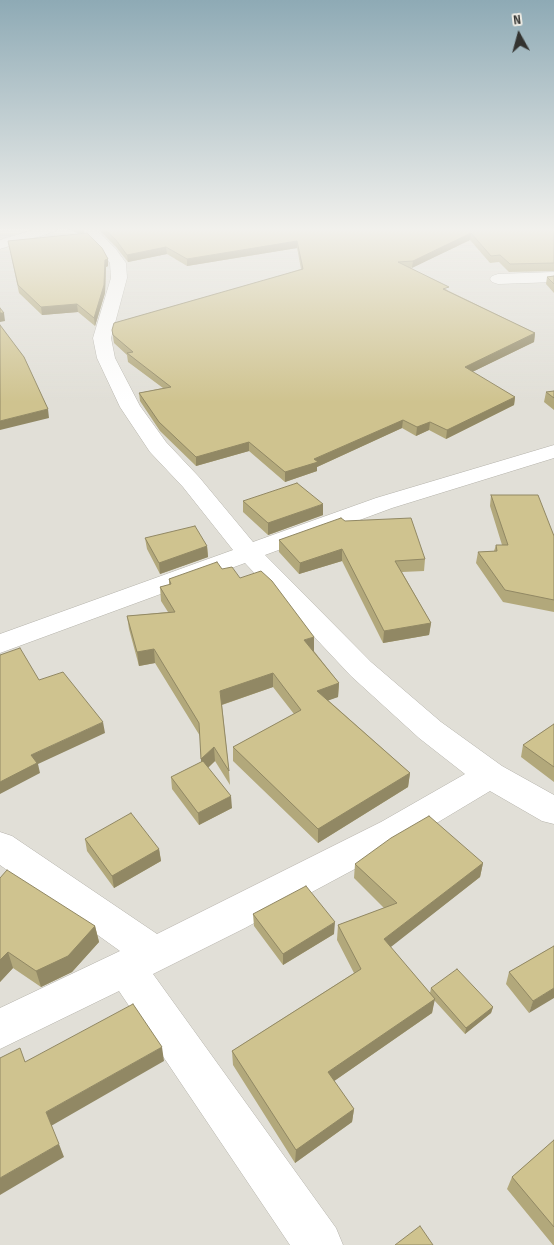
<!DOCTYPE html>
<html>
<head>
<meta charset="utf-8">
<style>
  body { margin:0 }
  #map { position:relative; width:554px; height:1245px; overflow:hidden; background:#e1dfd7; font-family:"Sofia Sans Condensed",sans-serif }
  canvas { display:block }
  .north { position:absolute; left:494px; top:10px; width:50px; height:50px; -webkit-text-stroke:4px #eeece4; paint-order:stroke; rotate:353deg; font-size:14px; font-weight:700; line-height:20px; text-align:center; color:#333330 }
  .north::after { content:''; display:block; margin:auto; width:18px; height:22px; background:#333330; clip-path:polygon(50% 0,100% 100%,50% 72%,0 100%) }
</style>
</head>
<body>
<div id="map">
<canvas width="554" height="1245"></canvas>
<div class="north">N</div>
</div>
<script>
const c = document.querySelector('canvas').getContext('2d');
c.lineJoin = 'round';
function toPath(rows) {
  const path = new Path2D();
  for (const r of rows) {
    path.moveTo(r[0], r[1]);
    for (let i = 2; i < r.length; i += 2) path.lineTo(r[i], r[i + 1]);
  }
  return path;
}
function strokePath(path, color, width, dash) {
  c.strokeStyle = color;
  c.lineWidth = width;
  c.lineCap = dash ? 'butt' : 'round';
  c.setLineDash(dash || []);
  c.stroke(path);
}
function paint(path, color) {
  c.fillStyle = color;
  c.fill(path, 'evenodd');
}
const minor = toPath([
  [38,228,58,228,56,231,0,249,0,240,38,228],
  [79,228,94,228,115,248,126,263,127,278,111,338,115,358,140,406,166,442,199,477,253,542,376,498,554,445,554,458,392,508,265,555,371,662,441,722,502,766,554,795,554,824,542,821,490,791,405,842,245,928,153,974,336,1228,343,1245,290,1245,119,991,0,1049,0,1008,120,951,0,865,0,832,12,836,157,934,381,822,465,774,419,738,351,676,245,563,0,653,0,634,233,550,183,487,150,452,120,407,97,358,93,338,111,278,110,263,104,254,79,228],
  [554,272,554,282,498,284,492,282,490,279,492,276,498,274,554,272]
]);
const wall = toPath([
  [66,228,82,228,84,230,84,233,108,259,108,266,106,267,105,293,95,326,78,312,42,315,19,293,8,241,79,234],
  [97,228,554,228,554,271,509,272,499,262,490,263,470,240,411,268,449,291,535,333,534,342,472,372,515,397,514,405,446,439,429,430,416,436,402,428,317,467,317,471,285,482,249,451,196,466,160,431,140,401,139,393,163,388,128,362,127,355,114,343,112,330,301,269,297,248,187,266,167,254,128,262,116,247],
  [554,276,554,293,546,284,547,277],
  [554,391,554,410,544,402,546,392],
  [491,495,554,536,554,612,503,602,476,563,478,552,494,551,496,545,502,545,490,506],
  [243,501,323,515,268,535,243,512],
  [345,521,425,559,424,571,402,572,431,623,429,635,383,643,342,561,299,574,279,552,279,540],
  [145,538,207,546,208,557,160,574,147,549],
  [222,569,240,578,314,651,339,683,338,697,328,700,410,773,408,787,318,843,233,761,233,747,294,714,273,687,222,705,229,771,230,785,215,761,208,768,232,808,199,825,172,789,171,777,201,762,200,736,155,663,139,666,129,629,127,616,168,612,161,601,160,587,169,585,169,579],
  [554,724,554,782,521,757,523,745],
  [85,839,159,849,161,861,114,888,87,851],
  [483,863,480,877,390,947,430,993,431,988,493,1007,491,1013,465,1034,434,1000,432,1013,334,1081,354,1109,352,1122,295,1163,233,1065,232,1051,354,973,337,940,338,925,384,908,354,878,355,864],
  [0,878,95,926,99,942,72,972,41,987,13,968,0,982],
  [253,914,334,934,283,965,254,926],
  [554,946,529,1013,506,984,509,972],
  [554,1140,554,1245,553,1245,507,1189,512,1177]
]);
const shadedWall = toPath([
  [471,233,470,240,412,268,413,261],
  [297,241,297,248,187,266,187,259],
  [166,247,167,254,128,262,127,255],
  [108,259,108,266,106,267,105,293,95,326,94,318,105,260],
  [77,304,78,312,42,315,41,307],
  [0,313,4,313,5,321,0,322],
  [535,333,534,342,464,376,465,367],
  [515,397,514,405,446,439,447,430],
  [48,409,49,418,0,430,0,421],
  [403,420,402,428,317,467,317,471,285,482,285,472],
  [430,422,429,430,416,436,417,427],
  [249,442,249,451,196,466,196,457],
  [323,504,323,515,268,535,268,523],
  [207,546,208,557,160,574,159,563],
  [342,549,342,561,299,574,300,563],
  [431,623,429,635,383,643,384,631],
  [314,637,314,651,304,654,304,640],
  [154,649,155,663,139,666,137,652],
  [273,673,273,687,221,705,220,691],
  [339,683,338,697,316,705,317,691],
  [103,722,105,733,38,764,40,773,0,794,0,782,31,755],
  [214,747,215,761,202,773,201,759],
  [410,773,408,787,318,843,318,829],
  [231,796,232,808,199,825,198,813],
  [159,849,161,861,114,888,112,876],
  [483,863,480,877,382,954,384,939],
  [335,922,334,934,283,965,283,954],
  [95,926,99,942,72,972,41,987,36,971],
  [8,952,13,968,0,982,0,960],
  [554,988,554,998,529,1013,533,1001],
  [435,999,432,1013,327,1086,328,1072],
  [493,1007,491,1013,465,1034,466,1028],
  [162,1047,164,1061,51,1126,46,1112],
  [354,1109,352,1122,295,1163,296,1150],
  [59,1144,64,1157,0,1195,0,1178]
]);
const building = toPath([
  [103,228,554,228,554,263,510,264,500,255,491,256,471,233,413,261,398,262,449,287,443,289,535,333,465,367,515,397,447,430,430,422,417,427,403,420,314,459,318,462,285,472,249,442,196,457,159,422,139,393,171,387,127,353,133,352,113,335,112,330,114,323,303,269,297,241,187,259,166,247,127,255,116,240,103,228],
  [87,233,102,248,108,259,105,260,104,285,94,318,77,304,41,307,18,285,8,241,87,233],
  [554,276,554,284,547,277,554,276],
  [0,308,4,313,0,313,0,308],
  [0,325,24,357,48,409,0,421,0,325],
  [554,391,554,398,546,392,554,391],
  [297,483,323,504,268,523,243,501,297,483],
  [491,495,538,495,554,536,554,600,505,590,478,552,497,551,496,545,508,545,491,495],
  [341,518,345,521,411,518,425,559,395,561,431,623,384,631,342,549,300,563,279,540,341,518],
  [195,526,207,546,159,563,145,538,195,526],
  [217,562,222,569,232,567,240,578,261,571,272,581,314,637,304,640,339,683,317,691,410,773,318,829,233,747,301,710,273,673,220,691,229,771,214,747,201,759,199,723,154,649,137,652,127,616,175,612,160,587,171,584,169,579,217,562],
  [20,648,39,680,63,672,103,722,31,755,37,763,0,782,0,655,20,648],
  [554,724,554,767,523,745,554,724],
  [203,761,231,796,198,813,171,777,203,761],
  [131,813,159,849,112,876,85,839,131,813],
  [429,816,483,863,384,939,435,999,328,1072,354,1109,296,1150,232,1051,361,969,338,925,397,903,355,864,391,838,429,816],
  [7,870,95,926,68,956,36,971,8,952,0,960,0,878,7,870],
  [306,886,335,922,283,954,253,914,306,886],
  [554,946,554,988,533,1001,509,972,554,946],
  [457,969,493,1007,466,1028,431,988,457,969],
  [133,1004,162,1047,46,1112,59,1144,0,1178,0,1058,20,1048,25,1062,133,1004],
  [554,1140,554,1227,512,1177,554,1140],
  [420,1226,433,1245,395,1245,420,1226]
]);
strokePath(minor, '#b4b2aa', 1);
paint(minor, '#fff');
paint(wall, '#b2a87b');
paint(shadedWall, '#918864');
paint(building, '#cfc38f');
strokePath(building, '#918864', 1);
const sky = c.createLinearGradient(0, 0, 0, 402);
sky.addColorStop(0, '#8eaab5');
sky.addColorStop(0.57, '#f2f1ed');
sky.addColorStop(1, '#f2f1ed00');
c.fillStyle = sky;
c.fillRect(0, 0, 554, 402);
</script>
</body>
</html>
